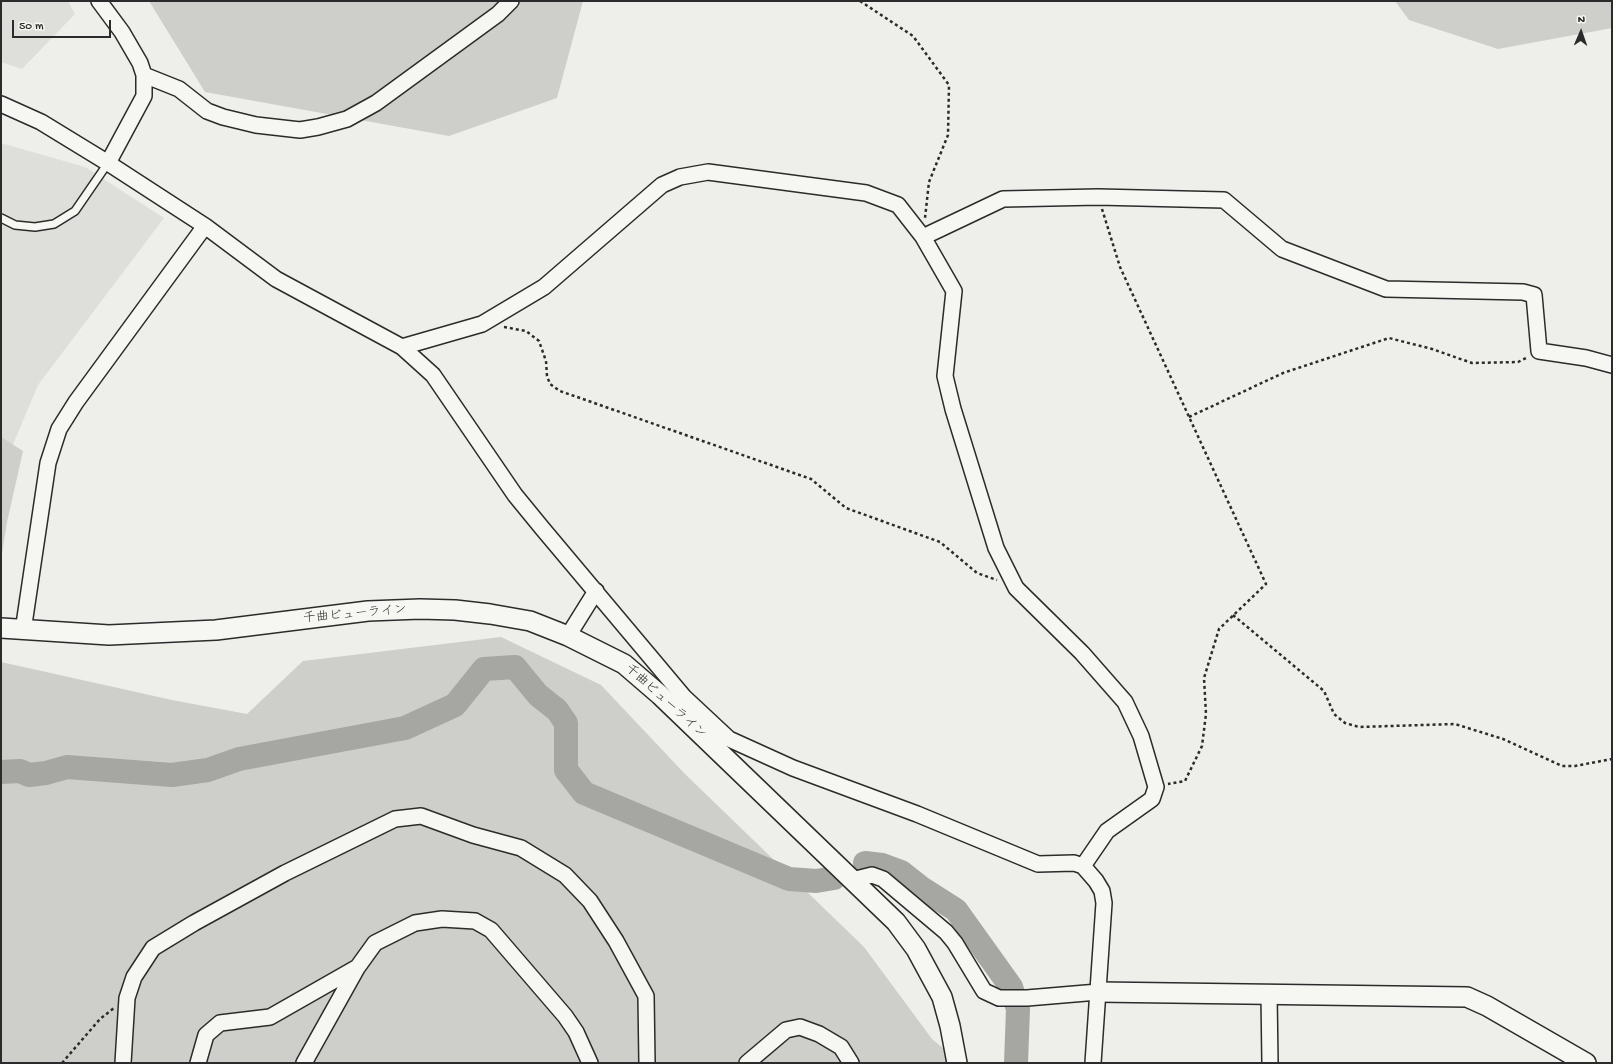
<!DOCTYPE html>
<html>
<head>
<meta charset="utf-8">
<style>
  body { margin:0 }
  #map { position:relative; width:1613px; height:1064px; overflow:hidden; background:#eeeeea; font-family:"Gochi Hand",sans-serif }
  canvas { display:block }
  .frame { position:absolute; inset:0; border:2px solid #2b2b2b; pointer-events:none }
  .north { position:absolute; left:1561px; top:12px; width:40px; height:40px; -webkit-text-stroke:3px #f6f6f2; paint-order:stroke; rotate:2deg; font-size:11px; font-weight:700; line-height:16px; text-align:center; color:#2b2b2b }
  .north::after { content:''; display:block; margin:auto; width:14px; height:18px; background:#2b2b2b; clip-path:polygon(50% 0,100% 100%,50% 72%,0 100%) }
  .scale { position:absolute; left:12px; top:20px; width:99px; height:18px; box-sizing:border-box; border:2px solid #2b2b2b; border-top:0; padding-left:5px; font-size:12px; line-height:14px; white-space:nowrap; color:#2b2b2b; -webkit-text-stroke:3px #f6f6f2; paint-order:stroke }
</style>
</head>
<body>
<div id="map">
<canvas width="1613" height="1064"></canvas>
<div class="frame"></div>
<div class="north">N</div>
<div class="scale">50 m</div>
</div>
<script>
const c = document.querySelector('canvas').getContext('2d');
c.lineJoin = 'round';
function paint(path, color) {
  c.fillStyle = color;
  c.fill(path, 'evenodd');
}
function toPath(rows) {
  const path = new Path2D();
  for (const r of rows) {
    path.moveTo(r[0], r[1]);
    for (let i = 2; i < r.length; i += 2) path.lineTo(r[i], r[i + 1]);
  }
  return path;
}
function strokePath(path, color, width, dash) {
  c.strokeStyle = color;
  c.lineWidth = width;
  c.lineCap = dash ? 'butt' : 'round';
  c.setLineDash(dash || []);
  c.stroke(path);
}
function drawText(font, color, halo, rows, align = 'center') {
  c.font = font + ' "Gochi Hand","Klee One",sans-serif';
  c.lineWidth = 3;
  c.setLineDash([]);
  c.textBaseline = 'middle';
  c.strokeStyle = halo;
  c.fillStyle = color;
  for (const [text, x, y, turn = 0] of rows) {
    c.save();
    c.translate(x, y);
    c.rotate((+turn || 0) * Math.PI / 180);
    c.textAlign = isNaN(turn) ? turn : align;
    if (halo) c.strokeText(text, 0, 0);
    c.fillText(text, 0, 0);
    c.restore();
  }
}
const built = toPath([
  [1,1,68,1,75,14,22,69,1,62],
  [1,143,85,167,164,218,38,385,1,473]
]);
const green = toPath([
  [149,1,583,1,557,98,449,136,205,92],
  [1395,1,1612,1,1612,28,1498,49,1409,20],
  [1,437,23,451,7,522,1,560],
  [501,637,601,685,685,774,864,947,932,1039,961,1063,1,1063,1,662,172,700,247,714,303,661]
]);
const river = toPath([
  [1,772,20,771,29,775,46,773,67,767,172,775,208,770,239,759,405,728,455,705,484,669,515,667,538,695,557,710,566,723,566,770,584,793,789,879,816,881,834,878],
  [865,863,882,865,901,872,920,887,956,910,1011,987,1018,1009,1016,1063]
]);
const path = toPath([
  [860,1,913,36,949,85,948,135,929,182,925,218],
  [1102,209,1120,267,1266,584,1219,629,1204,678,1206,714,1202,746,1185,781,1168,784],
  [504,327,526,331,539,341,546,361,547,376,550,384,560,391,811,479,846,508,940,542,977,573,997,580],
  [1189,417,1283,373,1389,338,1432,349,1472,363,1518,362,1528,357],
  [1233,615,1324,691,1334,714,1345,723,1359,727,1455,724,1503,739,1562,766,1575,766,1612,759],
  [62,1063,100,1019,114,1008]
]);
const service = toPath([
  [1,218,15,225,35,227,54,224,75,211,108,163]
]);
const minor = toPath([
  [99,1,122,32,140,63,144,75,144,96,108,163],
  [144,75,179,89,207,111,223,117,256,125,300,130,318,127,347,119,376,103,498,14,511,1],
  [1,104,41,122,108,163,205,226,276,279,402,347,433,375,515,495,542,528,684,697,729,739,793,768,917,814,1038,864,1074,863,1083,866,1096,881,1102,891,1104,903,1093,1063],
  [923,237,1003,199,1098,197,1224,200,1282,249,1386,289,1523,292,1534,295,1539,351,1586,358,1612,365],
  [402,347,482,324,544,287,662,185,680,177,708,172,866,193,898,205,923,237,954,291,945,376,953,409,996,548,1016,588,1082,653,1125,702,1141,736,1156,787,1152,799,1107,831,1083,866],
  [23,631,48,463,59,429,76,402,205,226],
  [568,636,596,591],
  [852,880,872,875,883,879,946,932,955,943,984,991,999,998,1027,998,1098,992],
  [1269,994,1270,1063],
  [123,1063,127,998,134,977,153,948,194,923,285,873,395,819,421,816,473,835,521,848,565,875,590,901,616,941,646,996,647,1063],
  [198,1063,206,1035,220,1023,270,1017,356,968],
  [304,1063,357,968,375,943,415,923,442,919,475,921,491,930,565,1016,576,1032,590,1063],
  [747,1063,786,1030,800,1027,819,1034,841,1047,851,1063]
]);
const tertiary = toPath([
  [1,628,109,635,216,630,368,611,420,609,455,610,490,614,530,621,568,636,624,664,660,695,896,922,916,949,942,997,950,1026,957,1063],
  [1098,992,1467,997,1487,1006,1586,1063]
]);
const streetNames = [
  ["千曲ビューライン",355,615,-5],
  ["千曲ビューライン",665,702,42]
];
paint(built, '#dededb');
paint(green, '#cececa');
strokePath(river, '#a6a6a3', 24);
strokePath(service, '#2b2b2b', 10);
strokePath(minor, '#2b2b2b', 18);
strokePath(tertiary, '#2b2b2b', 22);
strokePath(path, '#2b2b2b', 2.5, [3, 3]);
strokePath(service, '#f6f6f2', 7);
strokePath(minor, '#f6f6f2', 15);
strokePath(tertiary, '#f6f6f2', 19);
drawText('13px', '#2b2b2b', '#f6f6f2', streetNames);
</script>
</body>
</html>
